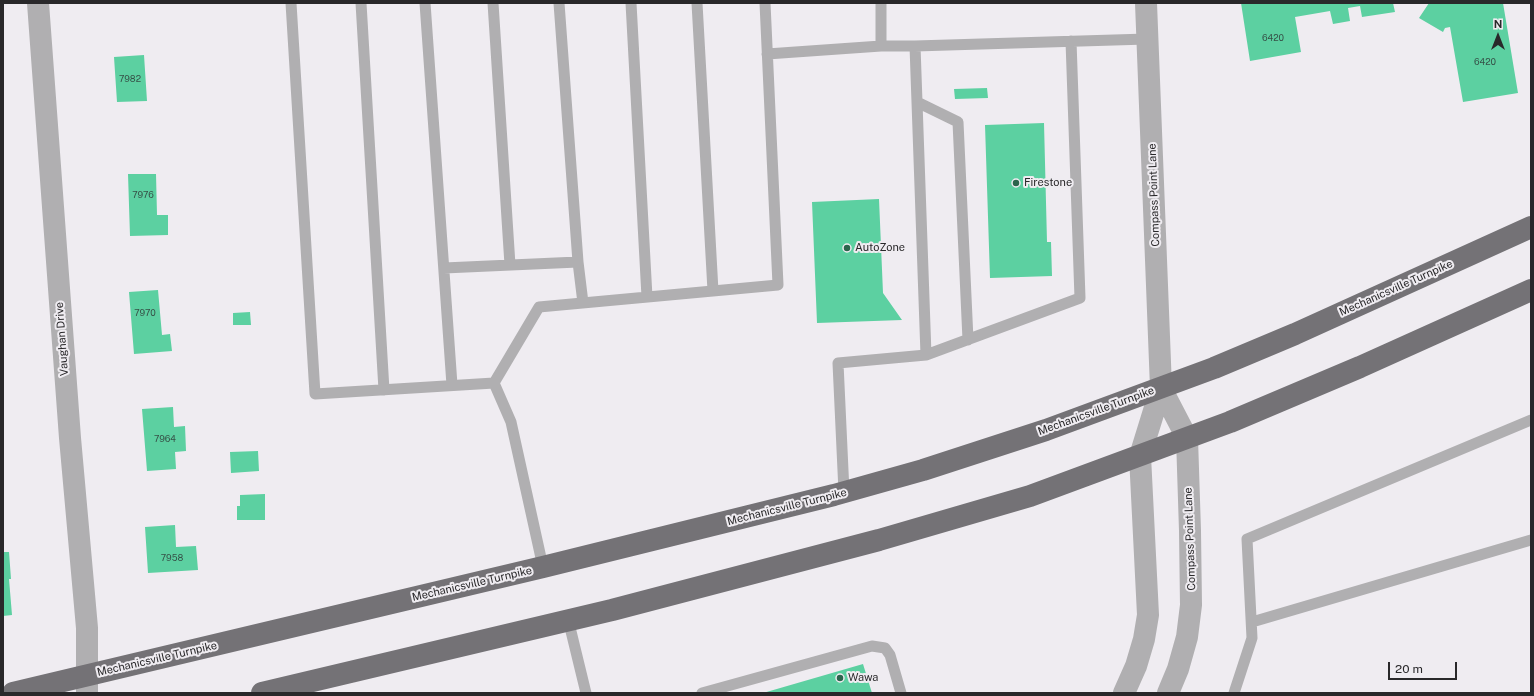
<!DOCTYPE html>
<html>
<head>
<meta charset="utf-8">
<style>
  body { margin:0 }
  #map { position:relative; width:1534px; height:696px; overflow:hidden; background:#efecf1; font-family:"Public Sans",sans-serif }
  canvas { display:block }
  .frame { position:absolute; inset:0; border:4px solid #29282a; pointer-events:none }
  .north { position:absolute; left:1478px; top:16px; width:40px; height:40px; -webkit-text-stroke:3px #efecf1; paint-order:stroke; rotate:0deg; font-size:11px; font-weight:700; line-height:16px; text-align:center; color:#29282a }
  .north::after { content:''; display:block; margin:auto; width:14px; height:18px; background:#29282a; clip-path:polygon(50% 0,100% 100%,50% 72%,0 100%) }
  .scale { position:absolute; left:1388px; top:662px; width:69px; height:18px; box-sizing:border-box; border:2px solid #29282a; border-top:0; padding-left:5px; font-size:12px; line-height:14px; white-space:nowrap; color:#29282a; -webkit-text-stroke:3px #efecf1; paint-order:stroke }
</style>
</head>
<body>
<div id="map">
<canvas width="1534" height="696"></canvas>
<div class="frame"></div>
<div class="north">N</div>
<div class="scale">20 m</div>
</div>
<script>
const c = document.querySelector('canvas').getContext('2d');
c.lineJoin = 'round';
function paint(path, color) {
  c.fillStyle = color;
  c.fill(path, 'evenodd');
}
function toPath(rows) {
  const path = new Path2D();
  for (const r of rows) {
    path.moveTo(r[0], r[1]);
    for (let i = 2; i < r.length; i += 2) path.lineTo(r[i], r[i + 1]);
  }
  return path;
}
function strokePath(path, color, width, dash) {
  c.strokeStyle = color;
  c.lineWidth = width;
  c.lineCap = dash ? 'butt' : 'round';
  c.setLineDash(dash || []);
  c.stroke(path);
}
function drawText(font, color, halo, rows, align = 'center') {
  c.font = font + ' "Public Sans",sans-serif';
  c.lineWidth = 4;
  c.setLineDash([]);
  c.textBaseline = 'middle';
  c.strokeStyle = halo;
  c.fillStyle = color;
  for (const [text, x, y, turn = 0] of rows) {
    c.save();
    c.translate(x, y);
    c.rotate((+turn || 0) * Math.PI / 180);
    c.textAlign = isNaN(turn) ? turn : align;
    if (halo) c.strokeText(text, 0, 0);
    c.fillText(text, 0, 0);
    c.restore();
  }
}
const building = toPath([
  [1241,3,1393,3,1395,12,1362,17,1360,6,1348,8,1350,21,1333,24,1330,11,1295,17,1301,52,1250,61],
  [1429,3,1503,3,1518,93,1463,102,1450,27,1445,28,1443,32,1419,18],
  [144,55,147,101,117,102,114,57],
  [987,88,988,98,955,99,954,89],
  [1044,123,1047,242,1051,242,1052,276,990,278,985,125],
  [128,174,156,174,157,215,168,215,168,235,130,236],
  [879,199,883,293,902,320,817,323,812,202],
  [158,290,162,335,170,334,172,351,134,354,129,292],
  [250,312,251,325,233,325,233,313],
  [173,407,174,427,185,426,186,451,175,452,176,469,147,471,142,409],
  [258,451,259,471,231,473,230,452],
  [265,494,265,520,237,520,237,506,240,506,240,495],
  [175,525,176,547,196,546,198,570,148,573,145,527],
  [3,552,9,552,11,579,9,579,12,615,3,616],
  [863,664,872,693,763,693]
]);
const service = toPath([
  [291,3,315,394,494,383,539,307,778,285,765,3],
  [361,3,384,390],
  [425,3,452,385],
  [493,3,510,265],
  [559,3,578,262],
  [631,3,647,297],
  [697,3,713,291],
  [1071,41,1080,298,926,355,915,46,1147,39],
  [881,46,915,46],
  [767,54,881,46,881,3],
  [917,102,958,122,968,340],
  [444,268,578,262,583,303],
  [494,383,511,422,543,567],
  [844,492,838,363,926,355],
  [568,619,586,693],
  [1252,622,1531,540],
  [702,693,872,646,885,648,890,655,901,693],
  [1234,693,1252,638,1247,539,1531,420]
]);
const minor = toPath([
  [38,3,70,438,87,628,87,693],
  [1161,388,1187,438,1190,531,1191,605,1187,637,1178,669,1168,693],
  [1124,693,1136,666,1144,639,1148,615,1140,456,1161,388,1146,3]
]);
const trunk = toPath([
  [13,693,543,567,834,495,923,470,1046,430,1214,368,1295,334,1531,227],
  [262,693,612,610,879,540,1030,496,1230,422,1360,367,1531,290]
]);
const markers = [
  [1016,183,4,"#2c654d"],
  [847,248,4,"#2c654d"],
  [840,678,4,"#2c654d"]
];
const numberNames = [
  ["6420",1273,38],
  ["6420",1485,62],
  ["7982",130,79],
  ["7976",143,195],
  ["7970",145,313],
  ["7964",165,439],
  ["7958",172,558]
];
const poiNames = [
  ["Firestone",1024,183],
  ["AutoZone",855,248],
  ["Wawa",848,678]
];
const streetNames = [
  ["Compass Point Lane",1154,195,-92],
  ["Mechanicsville Turnpike",1396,288,-24],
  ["Vaughan Drive",62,339,-94],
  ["Mechanicsville Turnpike",1096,411,-20],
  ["Mechanicsville Turnpike",787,507,-14],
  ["Compass Point Lane",1190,539,-92],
  ["Mechanicsville Turnpike",472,584,-13],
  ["Mechanicsville Turnpike",157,659,-13]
];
paint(building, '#5cd0a1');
strokePath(service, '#b0afb1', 11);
strokePath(minor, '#b0afb1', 22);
strokePath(trunk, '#747276', 22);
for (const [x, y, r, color] of markers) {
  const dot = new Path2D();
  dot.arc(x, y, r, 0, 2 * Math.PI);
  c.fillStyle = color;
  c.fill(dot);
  strokePath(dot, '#efecf1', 1.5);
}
drawText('9px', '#365248', null, numberNames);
drawText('11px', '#29282a', '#efecf1', poiNames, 'left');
drawText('11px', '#29282a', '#efecf1', streetNames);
</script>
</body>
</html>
